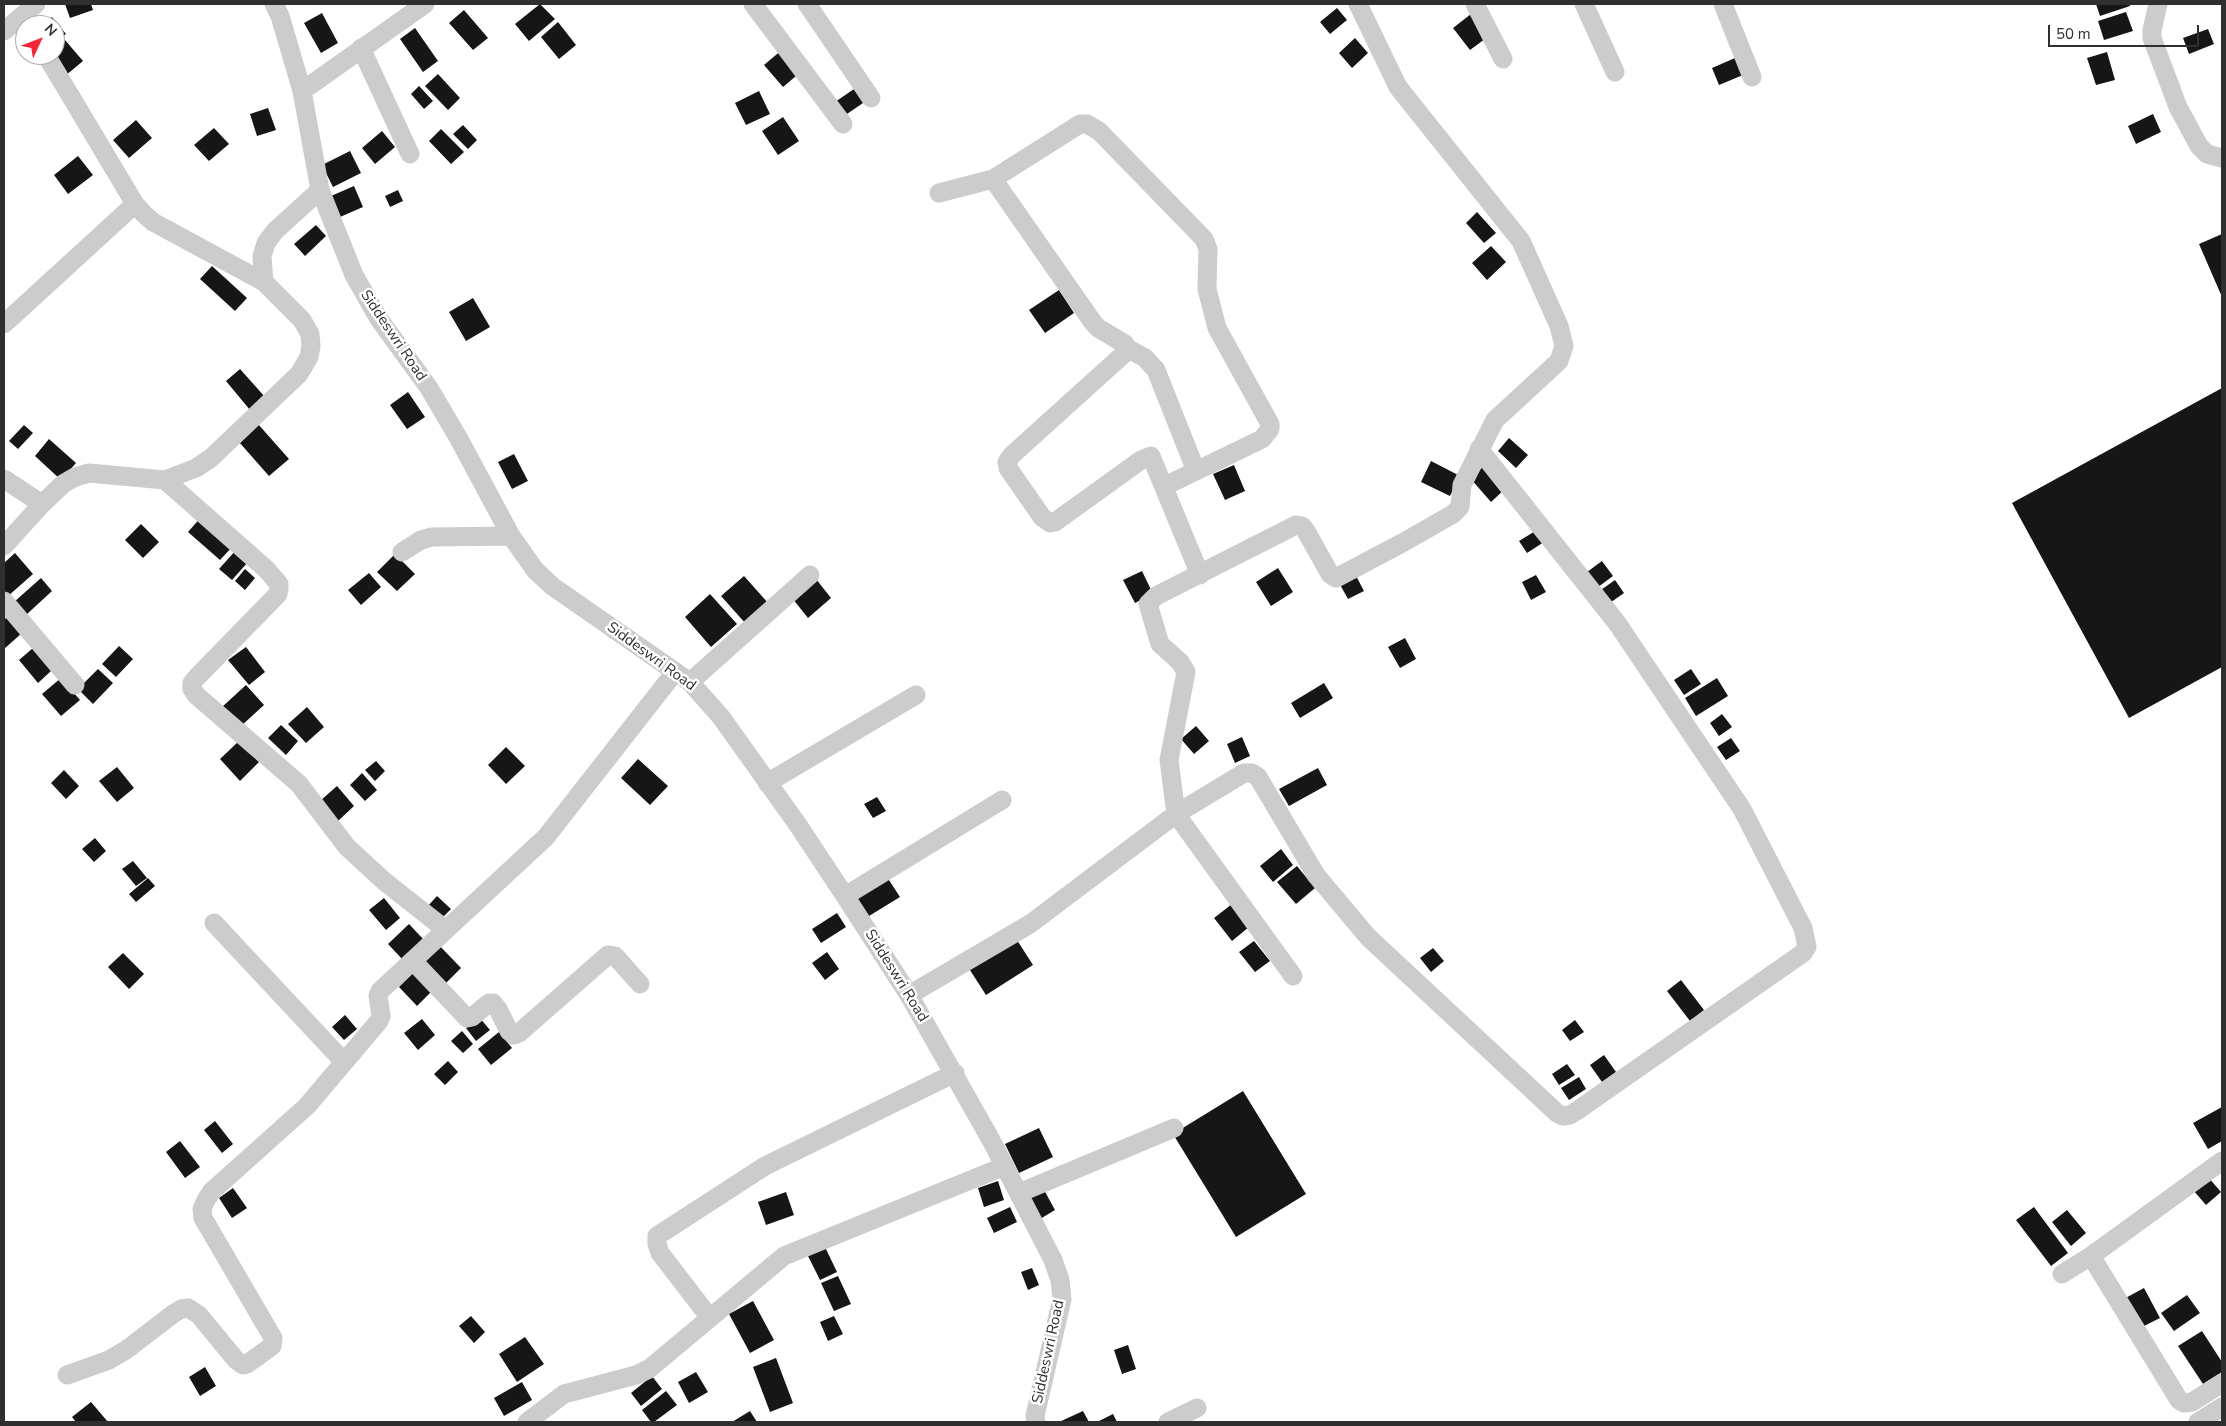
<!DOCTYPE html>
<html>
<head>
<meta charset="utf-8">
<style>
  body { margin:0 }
  #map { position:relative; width:2226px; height:1426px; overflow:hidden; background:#fff; font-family:"Nunito Sans",sans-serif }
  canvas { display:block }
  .frame { position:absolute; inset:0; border:5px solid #2f2f2f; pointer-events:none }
  .north { position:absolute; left:15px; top:15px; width:50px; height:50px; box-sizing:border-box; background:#fff; border:1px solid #acacac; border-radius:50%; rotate:47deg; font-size:14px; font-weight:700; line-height:20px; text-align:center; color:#2f2f2f }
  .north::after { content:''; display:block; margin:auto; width:18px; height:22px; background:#f22539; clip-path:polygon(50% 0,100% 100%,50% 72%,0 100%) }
  .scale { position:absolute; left:2048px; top:25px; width:151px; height:22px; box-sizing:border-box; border:2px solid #2f2f2f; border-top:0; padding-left:6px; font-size:15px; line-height:18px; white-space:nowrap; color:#2f2f2f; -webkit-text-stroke:4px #fff; paint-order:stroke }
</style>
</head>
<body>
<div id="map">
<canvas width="2226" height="1426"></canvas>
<div class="frame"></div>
<div class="north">N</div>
<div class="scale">50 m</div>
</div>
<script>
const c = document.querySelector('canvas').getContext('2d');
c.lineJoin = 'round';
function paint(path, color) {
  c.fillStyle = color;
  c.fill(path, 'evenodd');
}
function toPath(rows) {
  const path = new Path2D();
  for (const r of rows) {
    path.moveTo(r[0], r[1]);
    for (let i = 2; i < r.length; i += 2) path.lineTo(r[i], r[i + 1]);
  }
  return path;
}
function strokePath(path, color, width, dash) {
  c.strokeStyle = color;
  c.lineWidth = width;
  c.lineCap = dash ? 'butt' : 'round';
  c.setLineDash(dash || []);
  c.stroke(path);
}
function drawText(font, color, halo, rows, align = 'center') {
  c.font = font + ' "Nunito Sans",sans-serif';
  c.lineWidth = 5;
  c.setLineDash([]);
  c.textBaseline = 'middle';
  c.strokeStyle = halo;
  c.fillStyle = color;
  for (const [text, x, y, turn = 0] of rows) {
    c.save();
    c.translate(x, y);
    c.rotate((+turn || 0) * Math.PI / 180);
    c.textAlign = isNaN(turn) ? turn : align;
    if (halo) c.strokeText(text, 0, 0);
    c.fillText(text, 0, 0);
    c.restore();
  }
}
const building = toPath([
  [65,4,91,4,93,10,70,18],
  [540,4,555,19,529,41,515,24],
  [2096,4,2130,4,2130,6,2100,16],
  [1337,8,1347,20,1330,34,1320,22],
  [464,10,488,38,473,50,449,23],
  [2126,12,2133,31,2104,40,2098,21],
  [322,13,338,43,321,53,304,23],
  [1471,14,1489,36,1470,50,1453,28],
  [52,17,66,34,55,42,55,25,42,25],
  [558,22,576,45,559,59,541,37],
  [25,28,25,49,16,34],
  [415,28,438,61,423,72,400,39],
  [2208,29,2214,44,2189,54,2183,38],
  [1355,38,1368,53,1352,68,1339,53],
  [65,40,83,61,65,76,55,55,55,49],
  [783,49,802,71,783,87,764,65],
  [2107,52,2115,80,2096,85,2087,58],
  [1735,58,1743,75,1719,85,1712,68],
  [438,74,460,98,448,110,425,86],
  [419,86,433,101,424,109,411,94],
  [854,89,863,103,844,116,835,102],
  [759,91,770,114,746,125,735,103],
  [268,108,276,130,257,136,250,114],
  [2153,114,2161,132,2136,144,2128,126],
  [783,117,799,141,778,155,762,131],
  [136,120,152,138,129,158,113,140],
  [463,125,477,140,468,149,453,134],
  [214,128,229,144,209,161,194,145],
  [441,129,464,152,451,164,429,141],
  [382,131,395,147,375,164,362,148],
  [350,151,361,173,333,187,322,165],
  [78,156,93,175,68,194,54,175],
  [354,186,363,207,340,217,331,196],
  [398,190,403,201,390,207,385,196],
  [1477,212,1496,233,1484,243,1466,223],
  [316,225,326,236,305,256,294,244],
  [2222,234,2222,297,2199,244],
  [1491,246,1506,262,1487,280,1472,263],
  [212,266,247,298,235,311,200,279],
  [1059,290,1074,313,1045,333,1029,310],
  [473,298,490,327,466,341,449,312],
  [240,369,265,397,250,410,226,381],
  [2222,388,2222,667,2129,718,2012,503],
  [408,392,425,417,407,429,390,405],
  [258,424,289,459,269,476,239,442],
  [24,425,33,433,18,449,9,441],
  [1509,438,1528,455,1516,468,1498,451],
  [49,439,76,463,61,480,35,456],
  [514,454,528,481,512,489,498,462],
  [1431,461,1460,476,1450,496,1421,482],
  [1234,465,1245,491,1225,500,1213,474],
  [1484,466,1505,489,1491,502,1470,478],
  [202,516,234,545,220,560,188,532],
  [141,524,159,542,143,558,125,540],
  [1537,530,1544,542,1527,553,1519,541],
  [236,550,248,562,232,580,219,569],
  [15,553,33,574,7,597,4,593,4,563],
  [395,554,415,574,397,591,377,572],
  [1602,561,1613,576,1594,590,1583,575],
  [1278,568,1293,592,1271,606,1256,582],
  [245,569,255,578,245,590,235,581],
  [1142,571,1153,594,1135,603,1123,580],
  [1354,572,1364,591,1348,599,1338,581],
  [369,573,381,587,361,605,348,590],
  [1536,575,1546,592,1531,600,1522,582],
  [744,576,769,604,746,624,721,596],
  [41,578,52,591,26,615,14,602],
  [816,579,831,598,808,618,792,598],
  [1615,580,1624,593,1607,605,1598,592],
  [710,594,737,624,711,647,685,617],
  [8,616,22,633,4,649,4,620],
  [1405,638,1416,659,1400,668,1388,647],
  [119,646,133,659,116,677,102,664],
  [246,647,265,672,249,685,228,660],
  [33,648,51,671,38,683,19,660],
  [98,669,113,683,93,704,78,689],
  [1691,669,1701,684,1684,695,1674,680],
  [61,678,80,700,61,716,42,694],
  [1717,678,1728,696,1696,716,1685,698],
  [1324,683,1333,698,1300,718,1291,703],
  [246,685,264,705,240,727,222,707],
  [307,707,324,727,306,743,288,724],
  [1722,714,1732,727,1719,736,1710,723],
  [281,725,298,741,286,755,268,738],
  [1196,726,1209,741,1194,754,1181,739],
  [1242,737,1250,756,1235,763,1227,744],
  [1731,738,1740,751,1726,760,1717,747],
  [239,741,259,762,240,781,220,759],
  [506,747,525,766,506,784,488,765],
  [638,759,668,786,650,805,621,778],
  [376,761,385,771,375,781,365,770],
  [117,767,134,788,117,802,99,781],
  [1318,768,1327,785,1289,806,1279,789],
  [64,770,79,786,66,799,51,783],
  [362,773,377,790,365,801,350,785],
  [337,786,354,806,338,821,320,801],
  [877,797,886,811,873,818,864,804],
  [95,838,106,851,94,862,82,849],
  [1281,849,1293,865,1273,882,1260,866],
  [133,861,147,878,136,886,122,869],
  [1297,866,1315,888,1296,904,1277,882],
  [887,877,900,897,869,916,856,896],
  [148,878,155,886,136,902,129,894],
  [437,896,451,909,440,920,427,907],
  [384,898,400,918,386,930,369,910],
  [1232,904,1249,927,1232,941,1214,918],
  [837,913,846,927,821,943,812,929],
  [409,924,424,940,403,960,388,944],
  [1015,937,1033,965,986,995,968,967],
  [1254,941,1270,961,1255,972,1239,952],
  [437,943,461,968,443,986,419,960],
  [1433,948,1444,961,1431,972,1420,958],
  [827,952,839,969,825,980,812,963],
  [123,953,144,974,129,989,108,967],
  [415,971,433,990,417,1006,399,987],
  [1681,980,1704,1010,1690,1021,1667,991],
  [345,1015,357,1029,344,1040,332,1027],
  [479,1017,490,1030,476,1041,466,1028],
  [422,1019,435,1035,418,1050,404,1033],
  [1575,1020,1584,1032,1570,1041,1562,1030],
  [462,1031,473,1044,463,1053,451,1041],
  [499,1032,512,1048,491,1065,478,1049],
  [1604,1055,1616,1072,1602,1082,1590,1065],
  [448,1061,458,1072,445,1085,434,1074],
  [1567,1064,1575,1075,1559,1085,1552,1074],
  [1579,1077,1586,1089,1569,1100,1561,1088],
  [1243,1091,1306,1194,1236,1237,1173,1134],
  [2222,1107,2222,1141,2208,1149,2193,1123],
  [215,1121,233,1144,222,1153,204,1130],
  [1039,1128,1053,1157,1019,1173,1005,1144],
  [180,1141,200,1167,185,1178,166,1152],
  [2208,1177,2221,1192,2206,1205,2193,1190],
  [998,1181,1004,1200,984,1207,978,1188],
  [233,1188,247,1208,232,1218,219,1198],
  [1043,1188,1055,1210,1040,1219,1027,1196],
  [786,1192,794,1215,766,1225,758,1202],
  [1010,1207,1017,1222,994,1233,987,1218],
  [2034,1207,2068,1253,2051,1266,2016,1220],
  [2067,1210,2086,1233,2071,1246,2052,1222],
  [825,1247,837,1272,820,1280,808,1256],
  [1032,1268,1039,1285,1028,1290,1021,1272],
  [838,1276,851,1304,834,1311,821,1283],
  [2144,1288,2160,1318,2136,1330,2120,1301],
  [2187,1295,2200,1313,2174,1331,2161,1313],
  [753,1301,774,1340,750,1353,729,1314],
  [471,1316,485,1332,474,1343,459,1326],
  [834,1316,843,1334,828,1341,820,1322],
  [2202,1331,2222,1362,2222,1372,2203,1384,2178,1346],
  [525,1337,544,1364,517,1382,499,1354],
  [1128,1345,1136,1369,1122,1374,1114,1350],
  [776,1358,793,1403,770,1412,753,1367],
  [205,1367,216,1386,200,1396,189,1377],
  [696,1372,708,1392,689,1403,678,1382],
  [652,1376,662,1389,641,1406,631,1393],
  [522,1382,532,1400,504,1416,494,1398],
  [666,1391,677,1405,654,1422,651,1422,642,1410],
  [91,1402,108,1422,76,1422,72,1417],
  [750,1411,757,1422,732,1422],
  [1083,1411,1089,1422,1059,1422],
  [1113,1414,1117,1422,1097,1422]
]);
const street = toPath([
  [274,4,280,16,302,91,320,190,354,275,379,319,429,388,459,439,511,536,535,570,552,586,690,682,721,717,798,825,845,896,909,995,991,1140,1053,1260,1060,1280,1062,1299,1035,1416,1036,1422],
  [753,4,843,124],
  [807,4,871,98],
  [1475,4,1503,59],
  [1584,4,1615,72],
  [1723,4,1752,77],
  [2158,4,2152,30,2152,38,2178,107,2199,146,2207,154,2222,158],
  [4,31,36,4],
  [361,48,410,154],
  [46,55,135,204,144,214,153,222,264,282],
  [302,91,425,4],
  [993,179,1092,321,1098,328,1125,344,1127,348,1126,352,1012,455,1007,462,1008,468,1042,517,1050,523,1055,522,1141,460,1151,456,1200,575],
  [939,193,993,179,1080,124,1087,124,1099,131,1204,239,1208,249,1207,289,1217,328,1270,424,1270,429,1262,439,1165,486],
  [4,324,135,204],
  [1127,348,1145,358,1156,370,1196,471],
  [4,479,42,504],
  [165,480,266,569,279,584,279,589,278,594,197,677,192,683,192,689,196,695,299,784,347,847,384,881,446,930],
  [4,546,42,504,63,484,75,477,89,473,165,480,196,468,211,458,299,374,309,357,311,346,310,334,302,320,264,282,262,256,266,243,275,231,320,190],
  [402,552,421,540,432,537,511,536],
  [4,601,75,685],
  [690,682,810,575],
  [767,783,916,695],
  [845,896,1002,800],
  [214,923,344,1062],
  [413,961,467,1018,472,1017,489,1003,493,1003,498,1009,509,1031,514,1035,519,1033,608,955,615,956,640,984],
  [1293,976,1176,814,1169,760,1186,672,1180,662,1160,644,1148,604,1156,596,1296,525,1302,526,1306,531,1330,574,1336,578,1404,542,1453,514,1460,507,1462,485,1495,420,1559,361,1564,346,1559,326,1521,241,1398,87,1358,4],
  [909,995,1030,924,1176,814,1244,773,1252,773,1258,777,1316,875,1368,937,1557,1113,1563,1116,1570,1115,1578,1110,1803,953,1807,947,1803,928,1742,809,1617,623,1479,449],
  [1019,1193,1174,1128],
  [2091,1256,2222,1161],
  [2062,1274,2091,1256,2179,1400,2184,1403,2192,1402,2222,1383],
  [710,1318,660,1253,657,1244,657,1236,765,1166,955,1073],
  [67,1375,109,1360,126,1350,173,1314,181,1309,188,1308,199,1315,236,1360,243,1365,247,1364,272,1346,273,1338,203,1218,202,1209,206,1200,212,1191,307,1106,379,1021,381,1016,378,996,380,991,546,837,675,672],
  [527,1422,564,1394,636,1375,649,1369,784,1256,1005,1166],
  [1168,1422,1197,1408],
  [2198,1422,2222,1407]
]);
const streetNames = [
  ["Siddeswri Road",393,336,56],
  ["Siddeswri Road",651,657,36],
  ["Siddeswri Road",896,976,58],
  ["Siddeswri Road",1049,1352,-78]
];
paint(building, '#161616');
strokePath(street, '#ccc', 19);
drawText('15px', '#2f2f2f', '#fff', streetNames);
</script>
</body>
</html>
